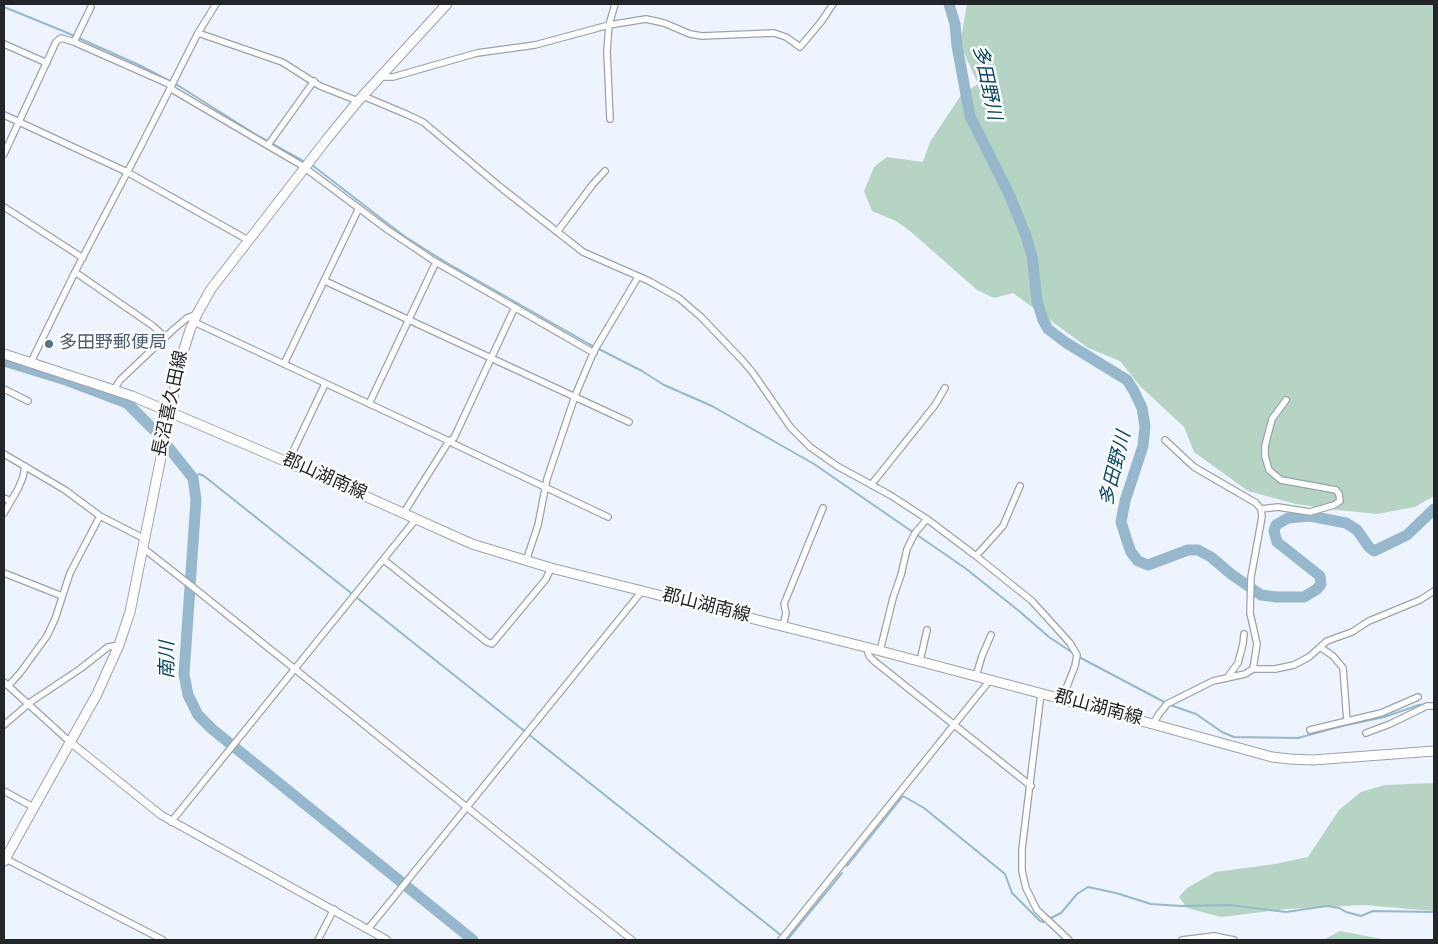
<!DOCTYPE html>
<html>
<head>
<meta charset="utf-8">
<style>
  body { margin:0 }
  #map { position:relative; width:1438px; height:944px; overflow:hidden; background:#edf4fe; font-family:Overpass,sans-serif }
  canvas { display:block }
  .frame { position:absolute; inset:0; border:5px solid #232629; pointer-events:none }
</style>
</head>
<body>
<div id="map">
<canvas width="1438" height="944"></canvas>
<div class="frame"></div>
</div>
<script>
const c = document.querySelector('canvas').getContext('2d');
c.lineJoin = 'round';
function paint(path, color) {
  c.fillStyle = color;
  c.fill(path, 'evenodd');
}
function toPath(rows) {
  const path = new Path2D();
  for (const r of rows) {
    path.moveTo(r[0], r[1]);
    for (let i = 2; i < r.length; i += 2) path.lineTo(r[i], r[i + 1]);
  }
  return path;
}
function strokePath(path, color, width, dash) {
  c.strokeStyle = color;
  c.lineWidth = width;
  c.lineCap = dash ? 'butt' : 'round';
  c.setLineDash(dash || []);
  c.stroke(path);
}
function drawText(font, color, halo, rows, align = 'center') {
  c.font = font + ' Overpass,"Noto Sans JP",sans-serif';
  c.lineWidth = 5;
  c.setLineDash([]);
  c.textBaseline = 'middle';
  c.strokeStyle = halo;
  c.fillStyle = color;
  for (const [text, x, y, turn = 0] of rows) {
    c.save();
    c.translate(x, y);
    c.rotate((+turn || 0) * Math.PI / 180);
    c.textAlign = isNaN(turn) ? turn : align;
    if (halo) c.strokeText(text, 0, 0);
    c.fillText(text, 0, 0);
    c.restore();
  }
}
const green = toPath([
  [967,4,1434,4,1434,496,1415,507,1377,514,1337,510,1296,504,1248,491,1194,452,1184,427,1140,386,1120,361,1088,348,1013,293,994,298,977,290,910,231,896,221,872,211,864,191,874,167,887,157,923,162,930,142,961,95,978,84,960,44],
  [1434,783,1434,911,1364,905,1286,909,1221,917,1187,908,1179,897,1187,888,1215,872,1275,864,1308,857,1339,810,1361,792,1385,785],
  [1340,931,1387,940,1323,940]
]);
const stream = toPath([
  [4,7,63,31,139,65,179,86,258,136,305,162],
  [312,165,404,236,447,263,589,344,642,371,664,385,712,406,814,464,965,568,1019,611,1049,637,1073,653],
  [193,478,199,474,204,476,787,940,842,873],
  [1079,657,1166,703],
  [1170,705,1196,714,1222,732,1234,737,1298,738,1338,727,1384,717,1419,705,1434,703],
  [847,866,903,796,924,808,1005,874,1012,893,1040,921,1043,922,1061,913,1077,894,1088,887,1116,893,1151,904,1181,906,1229,905,1286,912,1327,906,1339,908,1346,912,1361,916,1373,911,1434,912]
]);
const river = toPath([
  [949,4,955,24,957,46,970,116,1009,194,1026,236,1032,256,1037,301,1043,320,1048,329,1065,342,1127,380,1134,391,1142,408,1145,426,1143,446,1125,501,1121,522,1127,541,1131,552,1138,561,1148,565,1188,550,1198,550,1211,557,1231,574,1261,595,1277,597,1304,597,1317,589,1321,584,1320,576,1277,542,1274,531,1276,525,1288,518,1310,516,1346,523,1357,530,1369,547,1374,551,1407,535,1434,509],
  [4,361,66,380,127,403,157,433,193,478,196,500,184,674,188,695,198,715,212,729,473,940]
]);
const minor = toPath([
  [198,33,282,62,320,86,358,101],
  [74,42,91,7],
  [4,44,47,63],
  [381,77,393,77,477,53,535,45,609,25,646,19,664,23,690,34,702,36,774,33,786,37,800,47,821,22,833,4],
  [363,96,406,114,423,122,499,186,583,252,649,281,679,298,701,317,743,361,753,373,791,428,810,447,837,466,890,495,927,519,976,556,1032,601,1070,643,1077,655,1075,666,1062,699],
  [4,115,127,172,248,240],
  [610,119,607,51,609,25,615,4],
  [268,145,314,81],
  [4,154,56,42,61,38,74,42,169,84,173,90,301,165,388,230,434,261,594,353],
  [4,207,83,258],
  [557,232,593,184,605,171],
  [75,272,153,326,165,337],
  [325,281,629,422],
  [194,322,449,441,454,444,608,517],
  [30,364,75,272,141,146,198,33,216,4],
  [284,364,359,208],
  [4,389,28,401],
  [114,390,120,380,174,329,187,318,197,314],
  [369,404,436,262],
  [1165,440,1194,467,1256,503,1261,509,1262,517,1251,577,1250,613,1257,644,1253,669],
  [4,454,65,490,100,516,145,539],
  [288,462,325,384],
  [871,485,935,405,945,388],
  [4,498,11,501],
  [1261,509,1278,507,1310,512,1334,505,1340,501,1339,494,1336,490,1281,480,1269,470,1265,456,1265,446,1272,419,1286,400],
  [4,513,18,489,23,477,25,466],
  [403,514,449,441,454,438,515,307],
  [143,548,194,588,632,940],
  [976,556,1003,526,1020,486],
  [384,560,487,642,492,644,546,579,551,568],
  [526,561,538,525,547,479,575,396,594,351,638,277],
  [4,573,62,596],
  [783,626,786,613,784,604,823,508],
  [1320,647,1333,656,1343,668,1347,721],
  [867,648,869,656,874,661,1031,786],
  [880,651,893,598,901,575,907,549,915,533,927,519],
  [920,661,927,630],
  [976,676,982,656,991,635],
  [1227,678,1238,663,1243,644,1244,634],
  [4,682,70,742],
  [8,686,20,673,47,636,55,619,70,573,100,516],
  [1041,693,1022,849,1022,871,1026,888,1037,910,1069,940],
  [1153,724,1159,714,1167,704,1213,681,1245,674,1253,669,1275,669,1294,665,1309,657,1327,641,1352,632,1369,621,1420,600,1434,591],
  [4,725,32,701,80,669,108,647,119,645],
  [1310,730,1381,713,1418,697],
  [1366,733,1390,724,1427,706,1434,706],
  [4,791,33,807],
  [171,822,416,519],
  [4,858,163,940],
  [368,929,642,591],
  [318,940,334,909],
  [781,940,990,680],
  [1182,940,1214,936,1234,940]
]);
const tertiary = toPath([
  [70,742,161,815,387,940]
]);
const primary = toPath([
  [4,354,132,396,327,479,472,544,551,568,873,649,1062,699,1272,757,1290,759,1313,760,1434,751],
  [4,861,97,694,119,645,130,612,180,362,190,330,197,314,211,289,327,139,358,101,447,4]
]);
const markers = [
  [49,344,5,"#5c6f8a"]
];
const serviceNames = [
  ["多田野郵便局",59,344]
];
const streetNames = [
  ["長沼喜久田線",172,404,-78],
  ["郡山湖南線",324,478,24],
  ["郡山湖南線",706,607,14],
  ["郡山湖南線",1098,709,15]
];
const waterNames = [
  ["多田野川",985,83,78],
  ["多田野川",1117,469,-76],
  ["南川",169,660,-90]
];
paint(green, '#b5d4c3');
strokePath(stream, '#97b8cc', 2);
strokePath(river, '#97b8cc', 11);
strokePath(minor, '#9ca2ab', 8);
strokePath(tertiary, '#9ca2ab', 9);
strokePath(primary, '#9ca2ab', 11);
strokePath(minor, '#fff', 5.5);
strokePath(tertiary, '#fff', 7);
strokePath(primary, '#fff', 9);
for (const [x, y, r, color] of markers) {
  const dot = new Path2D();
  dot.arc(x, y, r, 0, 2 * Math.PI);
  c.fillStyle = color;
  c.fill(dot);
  strokePath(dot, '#fff', 2);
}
drawText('18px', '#4e5e75', '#fff', serviceNames, 'left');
drawText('18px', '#232629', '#fff', streetNames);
drawText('italic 19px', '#064763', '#fff', waterNames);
</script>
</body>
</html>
